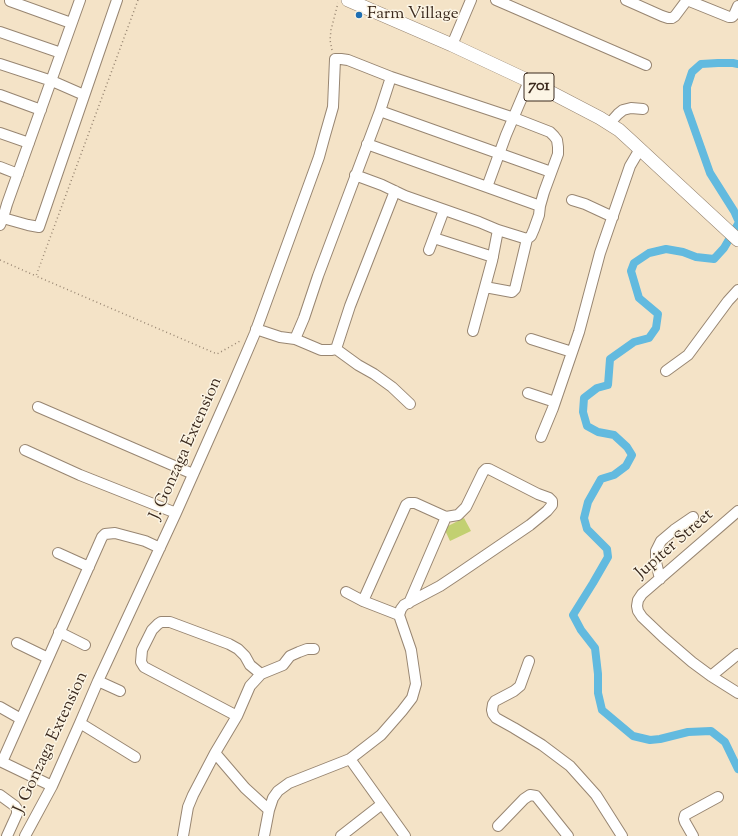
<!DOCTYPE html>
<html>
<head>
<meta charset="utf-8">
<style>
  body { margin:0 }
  canvas { display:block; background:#f4e3c7 }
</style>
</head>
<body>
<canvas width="738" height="836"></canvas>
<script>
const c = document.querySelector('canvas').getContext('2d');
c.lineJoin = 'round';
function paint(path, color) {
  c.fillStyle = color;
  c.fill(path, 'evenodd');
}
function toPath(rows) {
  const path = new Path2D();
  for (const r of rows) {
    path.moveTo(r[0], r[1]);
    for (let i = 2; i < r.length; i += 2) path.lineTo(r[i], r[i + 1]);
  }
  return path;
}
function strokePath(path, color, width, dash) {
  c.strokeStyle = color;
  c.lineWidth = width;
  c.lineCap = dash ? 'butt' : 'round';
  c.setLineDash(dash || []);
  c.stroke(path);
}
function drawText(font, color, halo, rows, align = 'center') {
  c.font = font + ' "Sorts Mill Goudy",serif';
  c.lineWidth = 3;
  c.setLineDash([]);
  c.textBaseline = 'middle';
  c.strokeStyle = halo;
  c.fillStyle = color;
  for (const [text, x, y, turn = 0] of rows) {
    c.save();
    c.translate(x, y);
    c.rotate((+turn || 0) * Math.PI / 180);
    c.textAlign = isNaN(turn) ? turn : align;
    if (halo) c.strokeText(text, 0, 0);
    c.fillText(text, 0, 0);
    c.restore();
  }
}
const green = toPath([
  [464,518,471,531,450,541,444,528]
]);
const canal = toPath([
  [738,64,733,63,718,63,701,64,692,72,687,87,687,108,710,173,734,211,738,220],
  [738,224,724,248,714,259,696,257,683,252,666,249,649,253,634,263,631,271,639,298,658,314,656,328,649,338,634,342,610,359,608,385,597,388,584,398,583,412,587,426,598,432,614,435,627,447,632,455,626,466,614,475,601,479,588,502,584,518,587,529,607,549,608,557,593,583,573,615,581,630,595,648,598,674,598,693,602,710,633,736,650,740,660,739,688,732,711,731,725,742,738,769]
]);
const path = toPath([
  [138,0,36,276,217,354,242,340],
  [332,50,330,40,331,30,338,3],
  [0,260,36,276]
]);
const minor = toPath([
  [496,0,646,65],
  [626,0,662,16,668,18,672,18,675,16,687,0],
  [687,0,729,17,732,17,734,15,738,6],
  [10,1,71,23],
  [0,32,61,53],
  [452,45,471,0],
  [0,64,52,81,84,95],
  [0,95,41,110],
  [380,111,551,172],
  [609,124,618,114,623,110,631,108,643,109],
  [0,133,29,143],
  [367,144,540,206],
  [0,167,18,174],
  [355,175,382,185,405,196,479,222,498,230,527,239],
  [487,187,506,135,529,81],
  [572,200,585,204,613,217],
  [3,218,28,225,39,227,117,0],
  [0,225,3,218,7,204,80,0],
  [434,238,493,257],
  [429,250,444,210],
  [256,329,280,337,295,339,321,350,331,350,336,349,350,306,395,191],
  [473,331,492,261,498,230],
  [295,339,304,318,318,276,380,111,391,77],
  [531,339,572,352],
  [336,349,358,365,374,374,392,387,410,404],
  [666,371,688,355,728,301,738,290],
  [528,393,555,402],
  [38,407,193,474],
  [541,437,553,408,579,332,600,253,630,166,640,149],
  [25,450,80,475,176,513],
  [738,511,642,594,638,600,637,606,638,611,642,617,663,637,692,662,711,676,738,693],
  [58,553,89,567],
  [660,579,656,562,656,551,661,541,674,530,693,517],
  [346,592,363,601,399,615],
  [409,603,446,517],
  [59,632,85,645],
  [17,643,48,658],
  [529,661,520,686,514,691,495,701,493,704,492,710,493,714,496,718,514,728,542,745,570,766,596,795,622,836],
  [711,676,738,654],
  [98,681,120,691],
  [0,707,21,719],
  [237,716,144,667,141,662,142,650,152,630,158,624,161,622,170,622,229,644,238,649,245,656,250,665,261,674],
  [80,723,135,757],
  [215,753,237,716,250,686,261,674,283,665,290,656,299,652,307,649,314,649],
  [350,759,405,836],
  [52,786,2,762,102,537,105,534,115,533,145,541,160,548],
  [0,795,15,806,17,809,17,814,7,836],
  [498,826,524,799,530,795,536,796,568,836],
  [25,836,52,786,80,723,98,681,176,513,231,389,255,333,319,157,325,135,333,107,335,59,341,59,348,60,391,77,514,118,550,132,554,136,557,140,558,147,558,154,544,192,540,206,539,215,534,229,531,236,527,239,515,289,512,292,485,287],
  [183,836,188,807,193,795,215,753,245,788,269,810],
  [264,836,269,810,273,798,278,791,289,783,350,759,381,735,402,711,412,698,416,684,411,650,399,615,401,609,404,605,440,586,458,574,530,525,547,511,552,505,552,501,549,498,538,494,489,469,486,469,483,472,466,507,458,515,446,517,415,503,409,503,406,505,363,601],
  [341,836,382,804],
  [693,836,685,822,684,819,685,815,718,797]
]);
const major = toPath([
  [348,0,452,45,529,81,600,118,619,130,630,140,738,240]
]);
const markers = [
  [359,15,4,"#1f6fb2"]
];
const shields = [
  [539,87,30]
];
const shieldNames = [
  ["701",539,87]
];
const poiNames = [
  ["Farm Village",367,15]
];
const streetNames = [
  ["J. Gonzaga Extension",187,449,-66],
  ["Jupiter Street",675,545,-41],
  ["J. Gonzaga Extension",52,743,-65]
];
paint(green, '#c2d071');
strokePath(canal, '#62badf', 8);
strokePath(minor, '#988672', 12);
strokePath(major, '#988672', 14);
strokePath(path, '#988672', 1.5, [1, 3]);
strokePath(minor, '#fff', 10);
strokePath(major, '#fff', 13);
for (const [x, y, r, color] of markers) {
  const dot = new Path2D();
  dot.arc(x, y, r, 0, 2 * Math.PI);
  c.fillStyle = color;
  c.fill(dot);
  strokePath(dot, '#fcf5e5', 1.5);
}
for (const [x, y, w] of shields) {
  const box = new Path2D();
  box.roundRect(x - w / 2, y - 14, w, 28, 3);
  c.fillStyle = '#fcf5e5';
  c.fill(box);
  strokePath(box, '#3b2a1e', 1);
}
drawText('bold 16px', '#3b2a1e', null, shieldNames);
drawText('17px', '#3b2a1e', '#fcf5e5', poiNames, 'left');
drawText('17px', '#3b2a1e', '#fcf5e5', streetNames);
</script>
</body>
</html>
